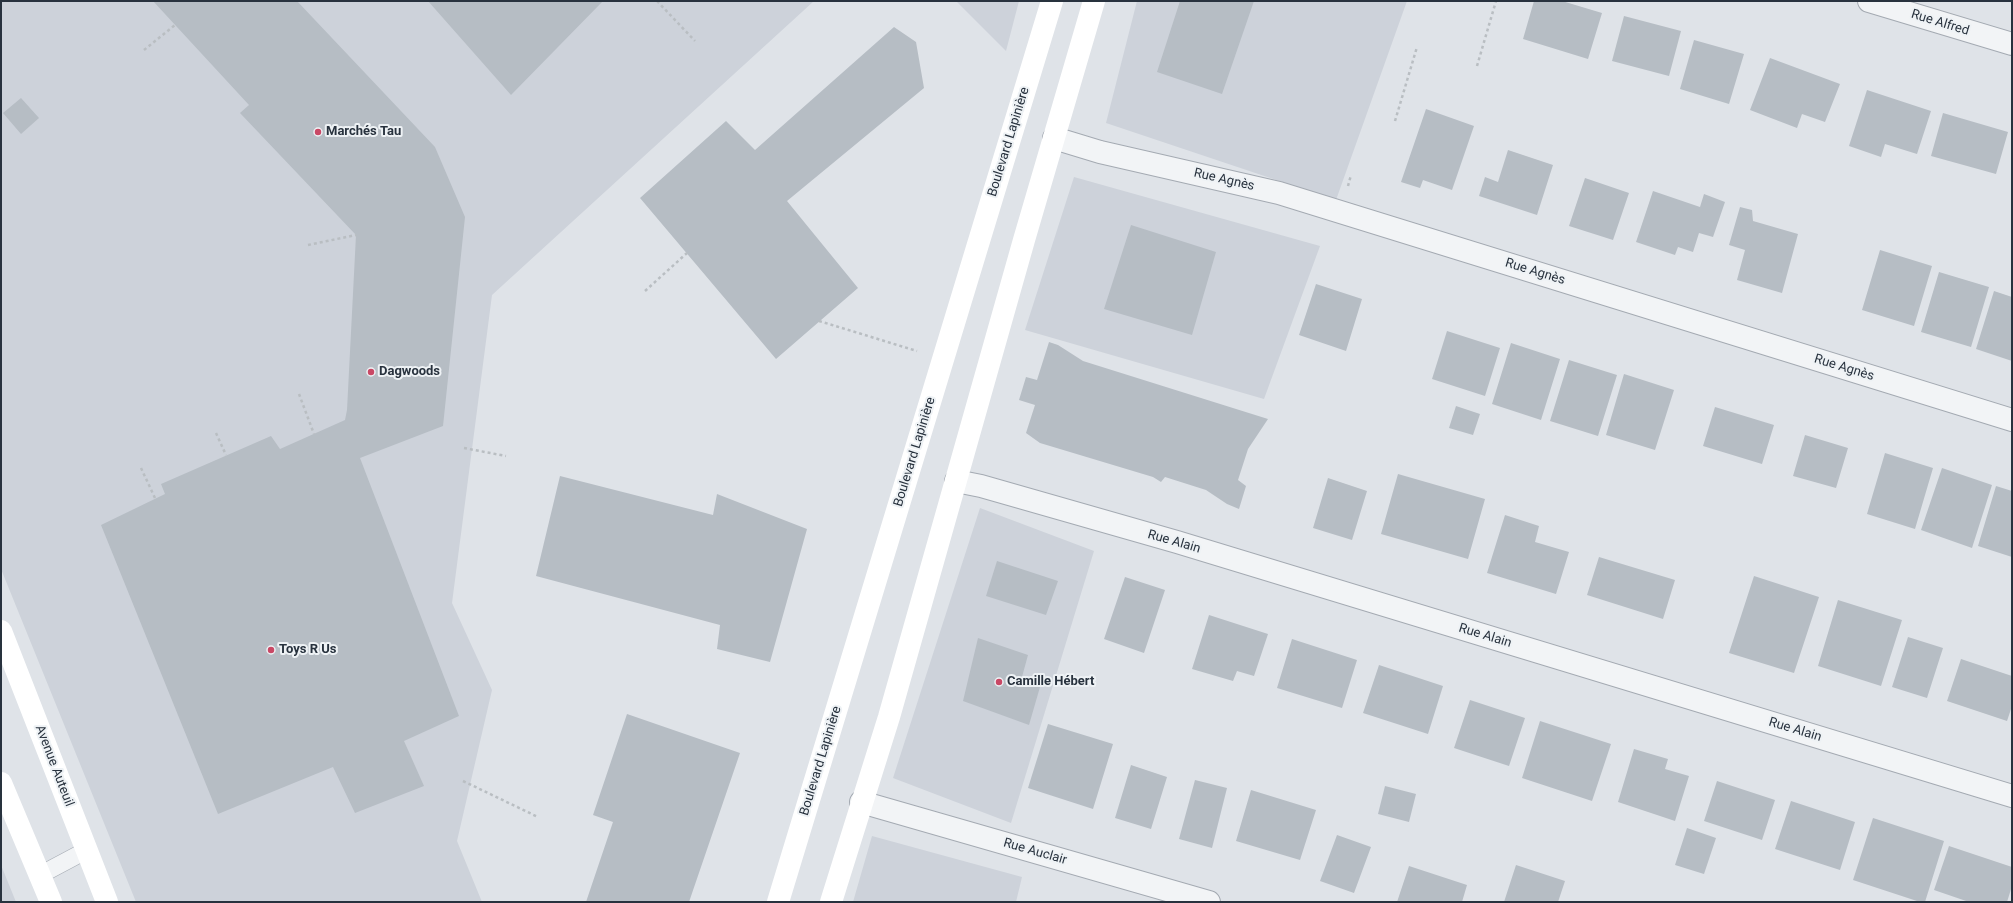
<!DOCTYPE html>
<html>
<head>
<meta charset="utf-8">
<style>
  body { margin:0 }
  #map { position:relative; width:2013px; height:903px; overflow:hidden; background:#dfe3e8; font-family:Roboto,sans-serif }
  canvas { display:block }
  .frame { position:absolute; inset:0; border:2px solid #28323e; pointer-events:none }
</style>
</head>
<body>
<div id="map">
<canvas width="2013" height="903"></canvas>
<div class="frame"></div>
</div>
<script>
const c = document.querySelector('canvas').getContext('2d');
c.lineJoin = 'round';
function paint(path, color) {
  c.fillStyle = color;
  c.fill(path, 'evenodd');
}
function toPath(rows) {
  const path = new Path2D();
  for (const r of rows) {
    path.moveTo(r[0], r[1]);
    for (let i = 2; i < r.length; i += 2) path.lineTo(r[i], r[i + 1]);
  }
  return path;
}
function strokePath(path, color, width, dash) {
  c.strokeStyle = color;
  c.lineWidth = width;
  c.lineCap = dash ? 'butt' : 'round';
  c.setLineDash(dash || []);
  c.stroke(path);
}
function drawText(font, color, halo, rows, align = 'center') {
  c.font = font + ' Roboto,sans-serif';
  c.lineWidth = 4;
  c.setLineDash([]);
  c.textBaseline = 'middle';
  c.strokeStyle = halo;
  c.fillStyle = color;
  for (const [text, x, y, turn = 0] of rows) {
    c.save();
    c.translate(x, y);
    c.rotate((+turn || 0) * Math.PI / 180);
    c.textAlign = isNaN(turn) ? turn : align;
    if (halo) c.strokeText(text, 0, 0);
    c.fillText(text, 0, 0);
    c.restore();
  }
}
const built = toPath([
  [1,1,814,1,492,295,452,603,492,690,457,841,482,902,136,902,1,569],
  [956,1,1019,1,1006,51],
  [1137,1,1407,1,1336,200,1106,123],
  [1074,177,1320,246,1264,399,1025,330],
  [980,508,1094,551,1011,823,893,778],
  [872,836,1022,877,1016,902,853,902],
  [1,865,16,902,1,902]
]);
const building = toPath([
  [153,1,297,1,435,147,465,217,443,426,360,458,459,716,404,741,424,786,355,813,333,767,218,814,101,525,165,494,161,484,271,436,280,449,345,420,347,410,356,235,240,113,249,105],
  [428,1,603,1,511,95],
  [1180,1,1254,1,1222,94,1157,72],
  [1534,1,1562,1,1602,13,1588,59,1523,39],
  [1624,16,1681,31,1669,76,1612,61],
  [894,27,916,42,924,88,787,201,858,288,776,359,640,198,726,121,755,150],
  [1694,40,1744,54,1729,104,1680,89],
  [1770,58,1840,84,1825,122,1802,114,1797,128,1750,110],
  [1867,90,1931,111,1917,154,1885,144,1881,157,1849,146],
  [21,98,39,118,21,134,3,113],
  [1426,109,1474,126,1452,190,1423,180,1420,188,1401,182],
  [1943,113,2008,132,1996,174,1931,156],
  [1508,150,1553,165,1537,215,1479,196,1485,177,1498,182],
  [1585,178,1629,193,1613,240,1569,226],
  [1653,191,1700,207,1704,194,1725,202,1713,237,1699,233,1693,252,1678,247,1675,255,1636,242],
  [1740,207,1752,210,1753,221,1798,234,1782,293,1737,280,1745,250,1729,245],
  [1131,225,1216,252,1192,335,1104,309],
  [1880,250,1932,266,1914,326,1862,310],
  [1939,272,1989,287,1971,347,1921,332],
  [1316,284,1362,299,1346,351,1299,335],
  [1994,291,2012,297,2012,361,1976,349],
  [1447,331,1500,348,1485,396,1432,379],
  [1049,342,1058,345,1083,361,1268,419,1248,449,1238,480,1246,486,1239,509,1227,504,1206,490,1165,477,1161,482,1153,477,1040,443,1026,433,1035,405,1019,400,1026,377,1037,380],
  [1511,343,1560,359,1541,420,1492,404],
  [1569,360,1617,375,1598,436,1550,421],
  [1624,374,1674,390,1655,450,1606,435],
  [1456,406,1480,414,1473,435,1449,428],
  [1715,407,1774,425,1762,464,1703,446],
  [1805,435,1848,448,1836,488,1793,476],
  [1885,453,1933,468,1915,529,1867,514],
  [1942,468,1992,485,1972,548,1921,530],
  [1398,474,1485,499,1468,559,1381,534],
  [560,476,713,515,717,494,807,529,770,662,717,649,720,625,536,576],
  [1328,478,1367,491,1352,540,1313,528],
  [1996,486,2012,491,2012,557,1978,546],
  [1505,515,1539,526,1535,542,1569,552,1556,594,1487,573],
  [1599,557,1675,580,1663,619,1587,595],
  [997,561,1058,581,1046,615,986,596],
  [1754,576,1819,597,1794,673,1729,653],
  [1125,577,1165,590,1144,653,1104,639],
  [1838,600,1902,620,1881,686,1818,666],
  [1209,615,1268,634,1254,676,1237,671,1233,681,1192,669],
  [1908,637,1943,648,1927,698,1892,687],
  [978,638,1028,655,1022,677,1040,687,1029,725,963,701],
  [1292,639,1357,660,1342,708,1277,688],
  [1961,659,2012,676,2012,706,2007,721,1947,701],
  [1379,665,1443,686,1428,734,1363,713],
  [1470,700,1525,718,1509,766,1454,748],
  [627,714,740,753,689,902,586,902,613,822,593,815],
  [1540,721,1611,744,1592,801,1522,778],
  [1048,724,1113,744,1093,809,1028,788],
  [1634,749,1668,759,1665,769,1689,776,1675,821,1618,802],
  [1131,765,1167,777,1151,829,1115,818],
  [1195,780,1227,788,1212,848,1179,839],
  [1717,781,1775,800,1762,840,1704,821],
  [1385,786,1416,794,1409,822,1378,814],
  [1251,790,1316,810,1300,860,1236,841],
  [1791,801,1855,822,1840,870,1775,849],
  [1873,818,1944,841,1925,902,1920,902,1853,880],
  [1687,828,1716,838,1704,874,1675,865],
  [1337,835,1371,847,1354,893,1320,881],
  [1949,846,2012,867,2012,886,2007,902,1969,902,1934,890],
  [1516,865,1565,881,1558,902,1504,902],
  [1409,866,1467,885,1462,902,1397,902]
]);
const path = toPath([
  [657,1,695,41],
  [144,50,175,25],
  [1477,66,1496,1],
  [1395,121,1417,47],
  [1348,186,1351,175],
  [308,245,356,235],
  [645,291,687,253],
  [819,321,917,351],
  [299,394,314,434],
  [216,433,226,455],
  [464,448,506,456],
  [141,468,155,498],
  [463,781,538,817]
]);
const service = toPath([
  [40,875,87,850]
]);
const minor = toPath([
  [1869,1,2012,44],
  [1054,138,1100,152,1279,193,2012,420],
  [956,481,981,486,1177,542,2012,796],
  [861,802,1209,902]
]);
const secondary = toPath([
  [1,631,107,902],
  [1,783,51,902],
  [778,902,1052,1],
  [831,902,889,717,1024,240,1094,1]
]);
const markers = [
  [318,132,4,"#c94865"],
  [371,372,4,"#c94865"],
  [271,650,4,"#c94865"],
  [999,682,4,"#c94865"]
];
const streetNames = [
  ["Rue Alfred",1940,23,17],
  ["Boulevard Lapinière",1009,142,-73],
  ["Rue Agnès",1224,180,13],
  ["Rue Agnès",1535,272,17],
  ["Rue Agnès",1844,368,17],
  ["Boulevard Lapinière",915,452,-73],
  ["Rue Alain",1174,542,16],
  ["Rue Alain",1485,636,17],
  ["Rue Alain",1795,730,17],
  ["Boulevard Lapinière",821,761,-73],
  ["Avenue Auteuil",54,766,69],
  ["Rue Auclair",1035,852,16]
];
const poiNames = [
  ["Marchés Tau",326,132],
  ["Dagwoods",379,372],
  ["Toys R Us",279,650],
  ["Camille Hébert",1007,682]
];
paint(built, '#cdd2da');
paint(building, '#b6bdc4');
strokePath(service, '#a4aab2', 18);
strokePath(minor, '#a4aab2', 24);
strokePath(path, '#b9bec2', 2.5, [3, 3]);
strokePath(service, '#f2f4f6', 17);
strokePath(minor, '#f2f4f6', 22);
strokePath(secondary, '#fff', 22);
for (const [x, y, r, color] of markers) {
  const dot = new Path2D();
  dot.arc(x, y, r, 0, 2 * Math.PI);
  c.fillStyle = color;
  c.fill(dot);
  strokePath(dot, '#eef2f5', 1.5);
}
drawText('13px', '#28323e', '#eef2f5', streetNames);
drawText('bold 13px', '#28323e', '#eef2f5', poiNames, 'left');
</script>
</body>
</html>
